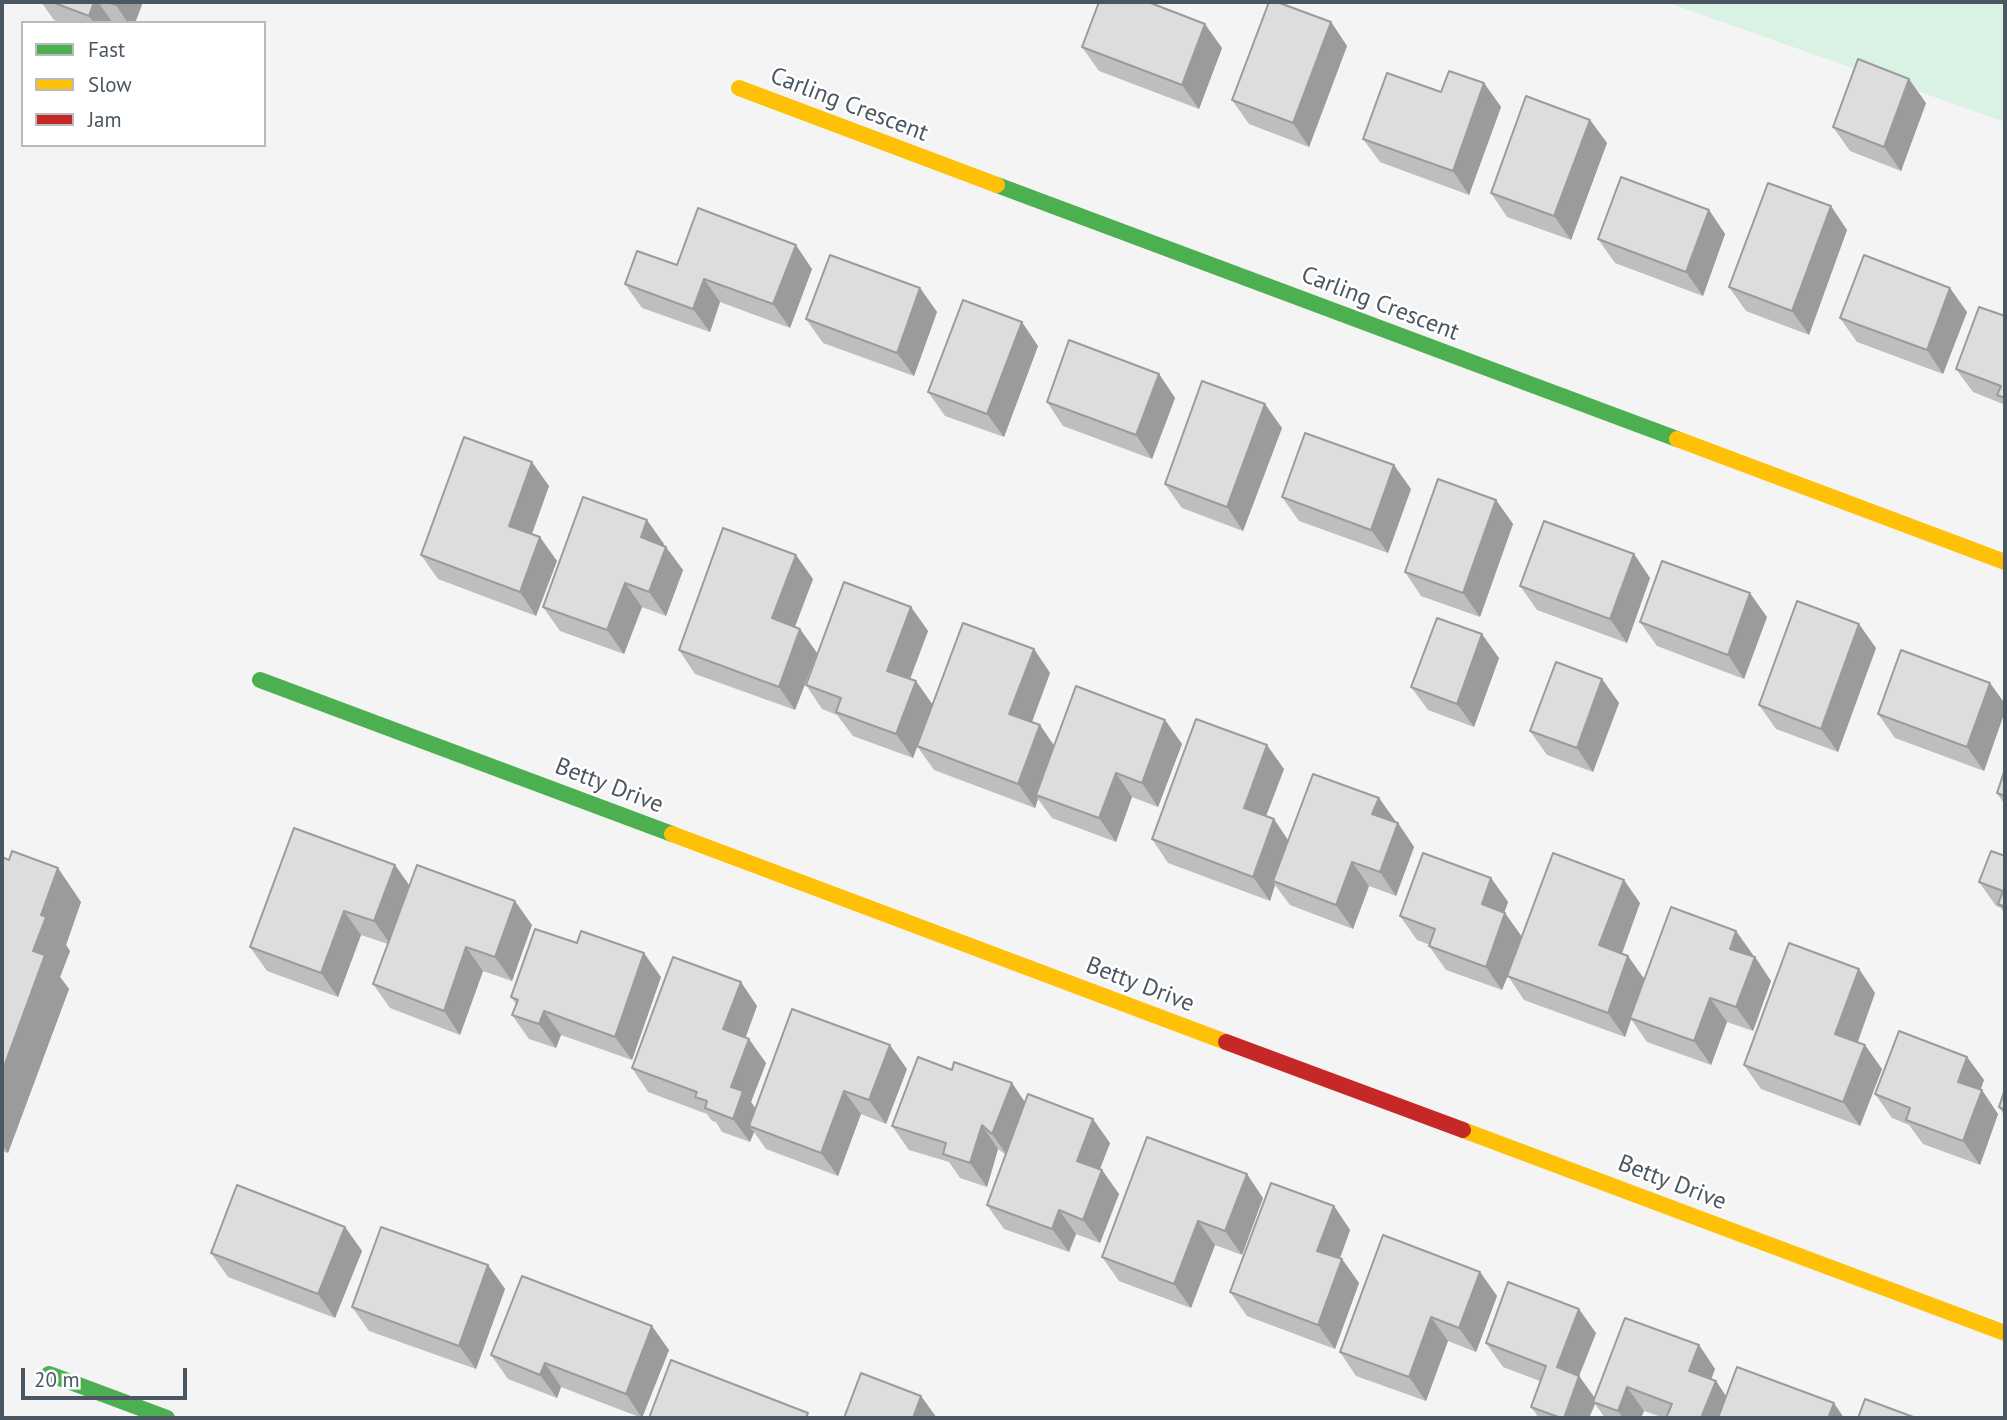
<!DOCTYPE html>
<html>
<head>
<meta charset="utf-8">
<style>
  body { margin:0 }
  #map { position:relative; width:2007px; height:1420px; overflow:hidden; background:#f4f4f4; font-family:"PT Sans",sans-serif }
  canvas { display:block }
  .frame { position:absolute; inset:0; border:4px solid #4a5661; pointer-events:none }
  .legend { position:absolute; left:21px; top:21px; width:245px; height:126px; box-sizing:border-box; background:#fff; border:2px solid #b7bbc0; margin:0; padding:9px 12px; list-style:none; font-size:21px; color:#4a5661 }
  .legend li { display:flex; align-items:center; gap:14px; height:35px }
  .legend b { width:35px; border:2px solid #b7bbc0 }
  .scale { position:absolute; left:21px; top:1368px; width:166px; height:32px; box-sizing:border-box; border:4px solid #4a5661; border-top:0; padding-left:9px; font-size:21px; line-height:24px; white-space:nowrap; color:#4a5661; -webkit-text-stroke:5px #fff; paint-order:stroke }
</style>
</head>
<body>
<div id="map">
<canvas width="2007" height="1420"></canvas>
<div class="frame"></div>
<ul class="legend">
<li><b style="height:9px;background:#4caf50"></b>Fast</li>
<li><b style="height:9px;background:#ffc107"></b>Slow</li>
<li><b style="height:9px;background:#c62828"></b>Jam</li>
</ul>
<div class="scale">20 m</div>
</div>
<script>
const c = document.querySelector('canvas').getContext('2d');
c.lineJoin = 'round';
function paint(path, color) {
  c.fillStyle = color;
  c.fill(path, 'evenodd');
}
function toPath(rows) {
  const path = new Path2D();
  for (const r of rows) {
    path.moveTo(r[0], r[1]);
    for (let i = 2; i < r.length; i += 2) path.lineTo(r[i], r[i + 1]);
  }
  return path;
}
function strokePath(path, color, width, dash) {
  c.strokeStyle = color;
  c.lineWidth = width;
  c.lineCap = dash ? 'butt' : 'round';
  c.setLineDash(dash || []);
  c.stroke(path);
}
function drawText(font, color, halo, rows, align = 'center') {
  c.font = font + ' "PT Sans",sans-serif';
  c.lineWidth = 5;
  c.setLineDash([]);
  c.textBaseline = 'middle';
  c.strokeStyle = halo;
  c.fillStyle = color;
  for (const [text, x, y, turn = 0] of rows) {
    c.save();
    c.translate(x, y);
    c.rotate((+turn || 0) * Math.PI / 180);
    c.textAlign = isNaN(turn) ? turn : align;
    if (halo) c.strokeText(text, 0, 0);
    c.fillText(text, 0, 0);
    c.restore();
  }
}
const green = toPath([
  [1666,2,2005,2,2005,123,2005,122]
]);
const fast = toPath([
  [997,185,1677,439],
  [260,680,672,834],
  [49,1374,167,1418]
]);
const slow = toPath([
  [739,88,997,185],
  [1677,439,2005,562],
  [672,834,1226,1042],
  [1463,1130,2005,1333]
]);
const jam = toPath([
  [1226,1042,1463,1130]
]);
const wall = toPath([
  [41,2,143,2,135,23,116,23,112,22,112,23,61,23,54,20],
  [1331,22,1347,46,1309,147,1249,124,1232,100],
  [1082,47,1222,48,1199,109,1099,71],
  [1484,83,1501,107,1469,195,1380,162,1363,139,1441,92],
  [1926,103,1901,171,1850,151,1833,127],
  [1590,120,1607,143,1571,240,1507,217,1491,193],
  [1709,210,1725,234,1703,296,1615,263,1598,239],
  [1847,230,1809,335,1746,311,1729,287],
  [677,265,812,269,790,328,720,302,710,332,642,308,625,284],
  [920,288,937,312,914,376,823,343,806,319],
  [1967,312,1943,374,1857,342,1840,318],
  [2005,316,2005,407,2003,404,1973,392,1956,369],
  [1038,346,1004,437,945,416,928,392],
  [1159,374,1175,398,1152,459,1063,426,1047,402],
  [1282,428,1243,531,1182,508,1165,484],
  [549,486,532,534,557,561,536,616,438,579,421,555],
  [1411,489,1388,553,1299,521,1282,497],
  [1496,500,1513,524,1480,617,1421,596,1405,572],
  [664,544,663,546,683,570,666,616,642,607,624,654,560,631,543,607],
  [1634,554,1650,578,1627,643,1537,610,1520,586],
  [813,579,795,627,800,629,817,653,795,710,695,674,679,650],
  [911,607,928,631,910,679,916,681,932,705,1034,649,1050,673,1032,722,1040,725,1054,745,1165,720,1182,744,1158,807,1132,797,1116,842,1052,818,1038,799,1035,808,934,770,917,746,913,758,853,736,837,715,822,709,806,685],
  [1767,617,1744,679,1657,646,1640,622],
  [1876,648,1838,752,1776,729,1759,705],
  [1499,658,1474,727,1428,710,1411,687],
  [1602,679,1619,703,1593,772,1547,755,1530,731],
  [1990,683,2005,704,2005,711,1984,771,1895,738,1878,714],
  [1284,769,1266,816,1288,840,1379,798,1396,822,1395,823,1398,823,1414,847,1396,896,1369,886,1353,929,1290,905,1275,885,1270,901,1168,863,1152,839],
  [1997,793,2005,796,2005,805],
  [2005,856,2005,914,2001,908,1996,906,1979,882],
  [2,857,81,902,66,945,70,951,60,977,69,989,8,1153,2,1151],
  [395,865,409,886,532,925,512,981,483,971,460,1035,390,1008,373,984,388,944,361,935,338,997,267,971,250,947],
  [1491,878,1508,902,1504,912,1522,937,1640,903,1622,954,1645,979,1736,931,1753,955,1753,957,1755,957,1771,981,1753,1031,1727,1022,1711,1065,1647,1042,1631,1019,1625,1037,1524,1000,1508,976,1502,990,1446,970,1429,946,1430,945,1417,940,1400,916],
  [577,943,661,977,632,1060,561,1035,556,1048,529,1039,512,1015,516,1004,511,997],
  [1859,969,1875,993,1858,1042,1882,1069,1860,1126,1761,1089,1744,1065],
  [757,1006,745,1037,766,1063,751,1102,755,1108,907,1069,886,1124,861,1114,838,1176,766,1149,754,1132,750,1142,722,1132,716,1122,712,1121,707,1114,648,1092,632,1068],
  [1967,1057,1984,1080,1980,1089,1998,1114,1980,1165,1923,1144,1909,1125,1892,1118,1875,1094],
  [952,1070,1012,1083,1025,1102,1110,1143,1100,1169,1102,1170,1119,1194,1100,1243,1076,1234,1069,1252,1004,1229,987,1205,1006,1155,998,1149,987,1187,960,1178,949,1162,909,1150,892,1126],
  [2005,1089,2005,1117,1999,1107],
  [1263,1198,1242,1255,1215,1245,1191,1308,1119,1281,1102,1257],
  [1334,1206,1350,1230,1340,1259,1342,1259,1359,1283,1335,1349,1247,1316,1230,1292],
  [345,1227,362,1251,335,1318,228,1277,211,1253],
  [488,1265,505,1289,476,1369,369,1331,352,1307],
  [1480,1272,1497,1296,1476,1352,1448,1341,1426,1401,1356,1376,1340,1352],
  [1596,1333,1579,1376,1595,1398,1699,1345,1715,1369,1711,1380,1716,1381,1726,1397,1844,1418,1664,1418,1644,1411,1641,1418,1605,1418,1595,1404,1589,1418,1539,1418,1531,1407,1540,1381,1503,1367,1486,1343],
  [669,1350,642,1418,561,1387,557,1398,508,1379,491,1355]
]);
const shadedWall = toPath([
  [94,2,98,2,112,22,112,23,94,23,89,16],
  [117,2,143,2,135,23,128,23,116,5],
  [1331,22,1347,46,1309,147,1293,123],
  [1205,24,1222,48,1199,109,1182,85],
  [1909,79,1926,103,1901,171,1884,147],
  [1484,83,1501,107,1469,195,1453,171],
  [1590,120,1607,143,1571,240,1554,216],
  [1831,206,1847,230,1809,335,1792,311],
  [1709,210,1725,234,1703,296,1686,272],
  [796,245,812,269,790,328,773,304],
  [704,279,720,302,710,332,693,309],
  [920,288,937,312,914,376,897,353],
  [1950,288,1967,312,1943,374,1927,350],
  [1022,322,1038,346,1004,437,987,414],
  [1159,374,1175,398,1152,459,1136,435],
  [1265,404,1282,428,1243,531,1227,507],
  [532,462,549,486,526,550,509,526],
  [1394,465,1411,489,1388,553,1371,530],
  [1496,500,1513,524,1480,617,1463,593],
  [647,520,664,544,657,561,641,537],
  [540,537,557,561,536,616,520,592],
  [666,547,683,570,666,616,649,592],
  [1634,554,1650,578,1627,643,1610,619],
  [796,555,813,579,789,642,772,618],
  [625,583,642,607,624,654,607,630],
  [1750,593,1767,617,1744,679,1728,655],
  [911,607,928,631,904,695,887,671],
  [1859,624,1876,648,1838,752,1821,729],
  [800,629,817,653,795,710,779,687],
  [1482,634,1499,658,1474,727,1457,704],
  [1034,649,1050,673,1026,738,1009,714],
  [1602,679,1619,703,1593,772,1577,748],
  [916,681,933,705,913,758,896,734],
  [1990,683,2005,704,2005,711,1984,771,1967,747],
  [1165,720,1182,744,1158,807,1142,783],
  [1040,725,1056,749,1036,795,1038,799,1035,808,1018,784],
  [1267,745,1284,769,1260,832,1244,808],
  [1116,773,1132,797,1116,842,1099,818],
  [1379,798,1396,822,1389,838,1372,814],
  [1274,819,1290,843,1273,881,1275,885,1270,901,1253,877],
  [1398,823,1414,847,1396,896,1380,872],
  [1352,862,1369,886,1353,929,1336,905],
  [395,865,412,889,391,945,374,921],
  [58,868,81,902,66,945,70,951,60,977,69,989,8,1153,2,1144,2,1072,41,915],
  [1491,878,1508,902,1499,928,1482,904],
  [1624,880,1640,903,1616,969,1599,945],
  [515,901,532,925,512,981,495,957],
  [344,911,361,935,338,997,321,973],
  [1505,913,1522,937,1502,990,1486,967],
  [1736,931,1753,955,1747,972,1730,949],
  [466,947,483,971,460,1035,444,1011],
  [644,953,661,977,632,1060,615,1037],
  [1628,956,1645,980,1625,1037,1608,1013],
  [1755,957,1771,981,1753,1031,1736,1007],
  [1859,969,1875,993,1852,1057,1835,1034],
  [741,982,757,1006,740,1053,723,1029],
  [1710,998,1727,1022,1711,1065,1694,1041],
  [544,1011,561,1035,556,1048,539,1024],
  [749,1039,766,1063,751,1102,760,1115,749,1126,754,1132,750,1142,733,1119,731,1087],
  [890,1045,907,1069,886,1124,869,1100],
  [1865,1045,1882,1069,1860,1126,1843,1102],
  [1967,1057,1984,1080,1975,1105,1958,1082],
  [1012,1083,1028,1107,1009,1158,992,1134],
  [1982,1090,1998,1114,1980,1165,1963,1141],
  [844,1091,861,1114,838,1176,821,1153],
  [1093,1119,1110,1143,1094,1184,1077,1161],
  [982,1125,998,1149,987,1187,970,1163],
  [1102,1170,1119,1194,1100,1243,1083,1220],
  [1247,1174,1263,1198,1242,1255,1225,1231],
  [1334,1206,1350,1230,1334,1274,1317,1251],
  [1059,1210,1076,1234,1069,1252,1052,1229],
  [1198,1221,1215,1245,1191,1308,1174,1284],
  [345,1227,362,1251,335,1318,318,1294],
  [1342,1259,1359,1283,1335,1349,1318,1325],
  [488,1265,505,1289,476,1369,459,1346],
  [1480,1272,1497,1296,1476,1352,1459,1328],
  [1579,1309,1596,1333,1579,1376,1596,1400,1593,1402,1595,1404,1589,1418,1564,1418,1557,1367],
  [1431,1317,1448,1341,1426,1401,1409,1377],
  [652,1326,669,1350,642,1418,626,1394],
  [1699,1345,1715,1369,1705,1395,1689,1371],
  [545,1363,561,1387,557,1398,540,1375],
  [1716,1381,1732,1405,1727,1418,1701,1418],
  [1627,1387,1644,1411,1641,1418,1623,1418,1618,1411],
  [921,1396,937,1418,913,1418],
  [1834,1403,1844,1418,1828,1418]
]);
const building = toPath([
  [52,2,94,2,89,16,52,2],
  [107,2,117,2,116,5,107,2],
  [1099,2,1148,2,1205,24,1182,85,1082,47,1099,2],
  [1269,2,1277,2,1331,22,1293,123,1232,100,1269,2],
  [1858,59,1909,79,1884,147,1833,127,1858,59],
  [1449,71,1484,83,1453,171,1363,139,1387,73,1441,92,1449,71],
  [1526,96,1590,120,1554,216,1491,193,1526,96],
  [1621,177,1709,210,1686,272,1598,239,1621,177],
  [1768,183,1831,206,1792,311,1729,287,1768,183],
  [698,208,796,245,773,304,704,279,693,309,625,284,637,251,677,265,698,208],
  [830,255,920,288,897,353,806,319,830,255],
  [1864,255,1950,288,1927,350,1840,318,1864,255],
  [963,300,1022,322,987,414,928,392,963,300],
  [1979,307,2005,316,2005,398,1997,395,2001,386,1956,369,1979,307],
  [1069,340,1159,374,1136,435,1047,402,1069,340],
  [1202,381,1265,404,1227,507,1165,484,1202,381],
  [1305,433,1394,465,1371,530,1282,497,1305,433],
  [464,437,532,462,509,526,540,537,520,592,421,555,464,437],
  [1438,479,1496,500,1463,593,1405,572,1438,479],
  [583,497,647,520,641,537,666,547,649,592,625,583,607,630,543,607,583,497],
  [1544,521,1634,554,1610,619,1520,586,1544,521],
  [723,528,796,555,772,618,800,629,779,687,679,650,723,528],
  [1662,561,1750,593,1728,655,1640,622,1662,561],
  [844,582,911,607,887,671,916,681,896,734,836,712,841,698,806,685,844,582],
  [1797,601,1859,624,1821,729,1759,705,1797,601],
  [1437,618,1482,634,1457,704,1411,687,1437,618],
  [963,623,1034,649,1009,714,1040,725,1018,784,917,746,963,623],
  [1901,650,1990,683,1967,747,1878,714,1901,650],
  [1556,662,1602,679,1577,748,1530,731,1556,662],
  [1076,686,1165,720,1142,783,1116,773,1099,818,1036,795,1076,686],
  [1196,719,1267,745,1244,808,1274,819,1253,877,1152,839,1196,719],
  [2005,769,2005,796,1997,793,2005,769],
  [1313,774,1379,798,1372,814,1398,823,1380,872,1352,862,1336,905,1273,881,1313,774],
  [294,828,395,865,374,921,344,911,321,973,250,947,294,828],
  [12,851,58,868,41,915,46,917,33,951,45,955,2,1072,2,857,9,860,12,851],
  [1991,851,2005,856,2005,907,1998,904,2003,891,1979,882,1991,851],
  [1423,853,1491,878,1482,904,1505,913,1486,967,1429,946,1435,929,1400,916,1423,853],
  [1553,853,1624,880,1599,945,1628,956,1608,1013,1507,976,1553,853],
  [417,865,515,901,495,957,466,947,444,1011,373,984,417,865],
  [1671,907,1736,931,1730,949,1755,957,1736,1007,1710,998,1694,1041,1630,1018,1671,907],
  [535,929,577,943,581,931,644,953,615,1037,544,1011,539,1024,512,1015,518,1000,511,997,535,929],
  [1789,943,1859,969,1835,1034,1865,1045,1843,1102,1744,1065,1789,943],
  [673,957,741,982,723,1029,749,1039,731,1087,743,1091,733,1119,705,1108,707,1101,695,1097,697,1092,632,1068,673,957],
  [792,1009,890,1045,869,1100,844,1091,821,1153,749,1126,792,1009],
  [1899,1031,1967,1057,1958,1082,1982,1090,1963,1141,1906,1120,1910,1108,1875,1094,1899,1031],
  [918,1057,952,1070,954,1062,1012,1083,992,1134,982,1125,970,1163,943,1154,946,1143,892,1126,918,1057],
  [2005,1089,2005,1110,1999,1107,2005,1089],
  [1028,1094,1093,1119,1077,1161,1102,1170,1083,1220,1059,1210,1052,1229,987,1205,1028,1094],
  [1147,1137,1247,1174,1225,1231,1198,1221,1174,1284,1102,1257,1147,1137],
  [1271,1183,1334,1206,1317,1251,1342,1259,1318,1325,1230,1292,1271,1183],
  [237,1185,345,1227,318,1294,211,1253,237,1185],
  [381,1227,488,1265,459,1346,352,1307,381,1227],
  [1383,1235,1480,1272,1459,1328,1431,1317,1409,1377,1340,1352,1383,1235],
  [522,1276,652,1326,626,1394,545,1363,540,1375,491,1355,522,1276],
  [1508,1282,1579,1309,1557,1367,1579,1376,1564,1418,1561,1418,1531,1407,1546,1366,1486,1343,1508,1282],
  [1625,1318,1699,1345,1689,1371,1716,1381,1701,1418,1666,1418,1672,1404,1627,1387,1618,1411,1593,1402,1625,1318],
  [671,1360,808,1413,806,1418,649,1418,671,1360],
  [1737,1367,1834,1403,1828,1418,1718,1418,1737,1367],
  [861,1373,921,1396,913,1418,844,1418,861,1373],
  [1865,1399,1916,1418,1858,1418,1865,1399]
]);
const streetNames = [
  ["Carling Crescent",849,105,21],
  ["Carling Crescent",1380,304,21],
  ["Betty Drive",609,786,21],
  ["Betty Drive",1140,985,21],
  ["Betty Drive",1672,1183,21]
];
paint(green, '#d9f2e3');
strokePath(fast, '#4caf50', 16);
strokePath(slow, '#ffc107', 16);
strokePath(jam, '#c62828', 16);
paint(wall, '#bebebf');
paint(shadedWall, '#9b9b9b');
paint(building, '#ddddde');
strokePath(building, '#9b9b9b', 2);
drawText('24px', '#4a5661', '#fff', streetNames);
</script>
</body>
</html>
